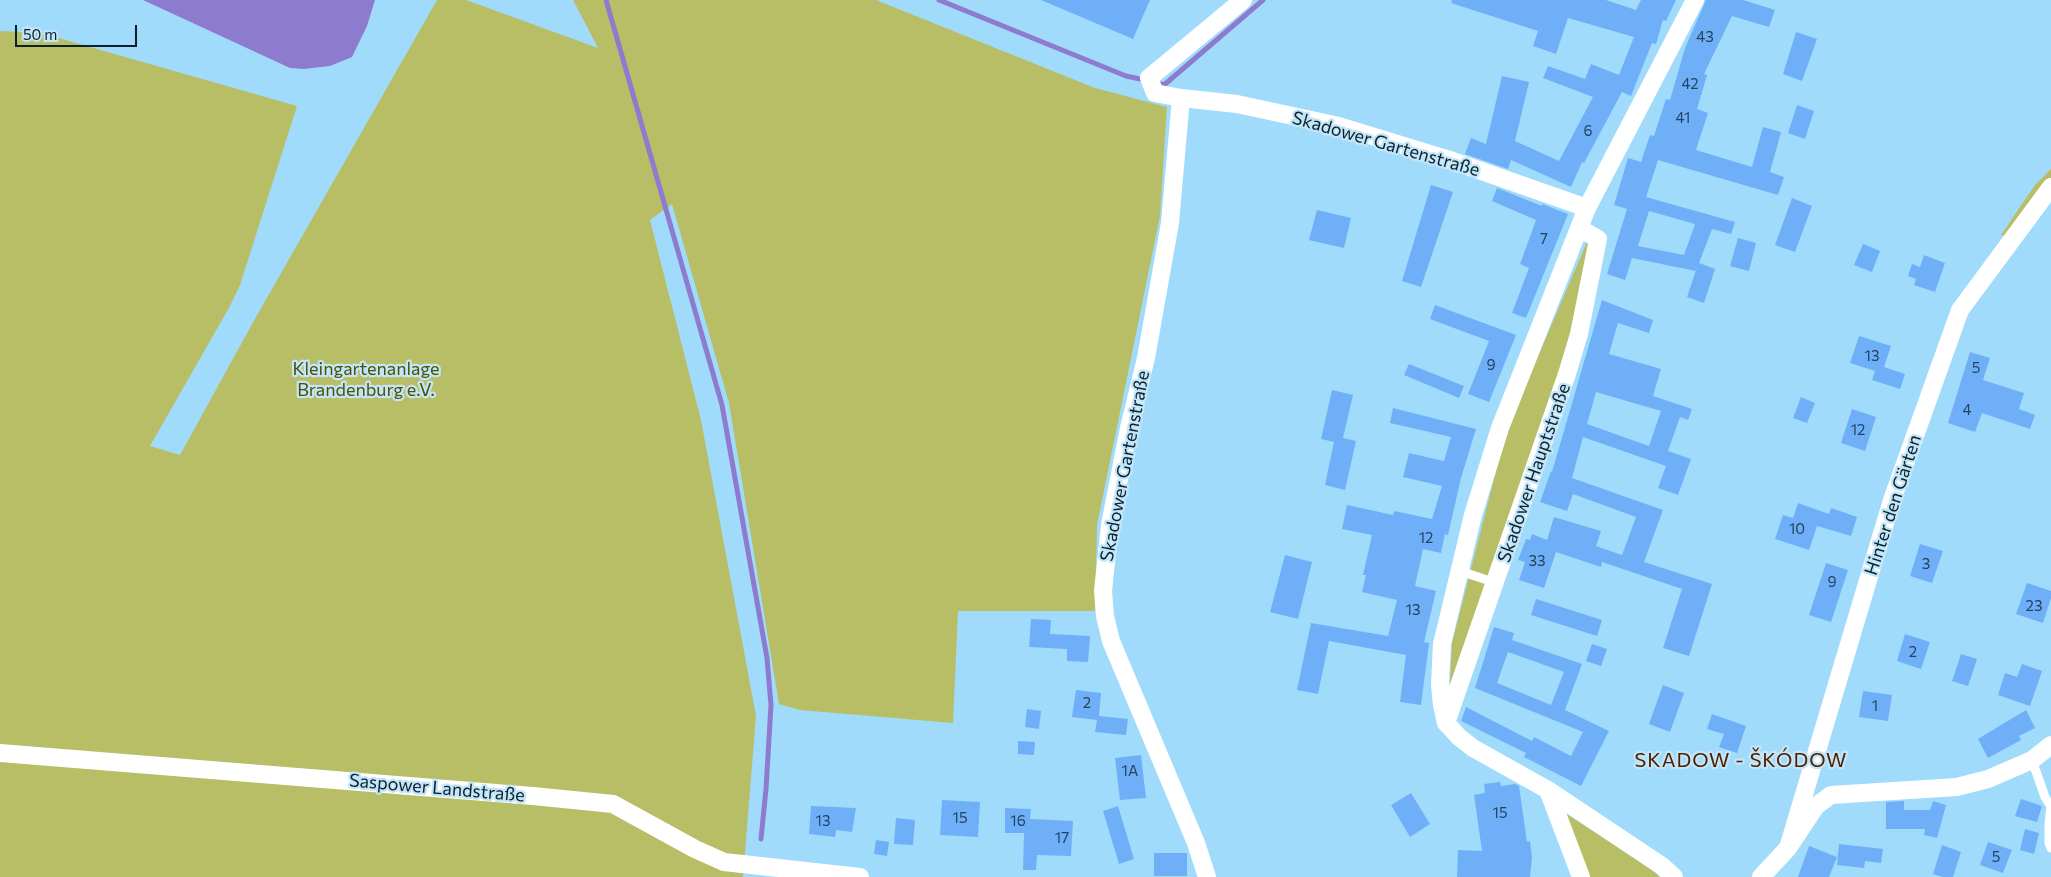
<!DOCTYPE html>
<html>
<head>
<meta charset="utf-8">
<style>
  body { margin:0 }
  #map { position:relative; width:2051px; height:877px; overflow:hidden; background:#a1dbfb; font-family:Commissioner,sans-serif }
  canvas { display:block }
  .scale { position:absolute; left:15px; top:25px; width:122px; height:22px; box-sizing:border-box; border:2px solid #0a212d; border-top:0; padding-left:6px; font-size:15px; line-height:18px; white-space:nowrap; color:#0a212d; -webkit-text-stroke:4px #c3e5f8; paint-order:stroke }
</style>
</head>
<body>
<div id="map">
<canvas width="2051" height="877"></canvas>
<div class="scale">50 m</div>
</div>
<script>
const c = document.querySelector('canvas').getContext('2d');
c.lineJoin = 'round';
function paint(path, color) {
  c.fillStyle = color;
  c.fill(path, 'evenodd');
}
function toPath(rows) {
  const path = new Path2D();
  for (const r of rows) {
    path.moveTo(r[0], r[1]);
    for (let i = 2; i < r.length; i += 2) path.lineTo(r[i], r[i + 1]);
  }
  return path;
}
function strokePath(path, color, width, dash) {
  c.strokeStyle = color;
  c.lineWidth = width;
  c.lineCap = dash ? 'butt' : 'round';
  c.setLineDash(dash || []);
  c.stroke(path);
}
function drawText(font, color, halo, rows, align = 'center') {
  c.font = font + ' Commissioner,sans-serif';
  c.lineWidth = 4.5;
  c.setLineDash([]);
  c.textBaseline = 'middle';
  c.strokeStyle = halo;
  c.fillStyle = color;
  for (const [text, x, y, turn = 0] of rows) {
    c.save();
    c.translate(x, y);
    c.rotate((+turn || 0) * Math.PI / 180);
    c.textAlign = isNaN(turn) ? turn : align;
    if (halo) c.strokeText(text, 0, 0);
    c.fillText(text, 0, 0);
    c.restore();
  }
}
const green = toPath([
  [437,0,466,0,598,48,573,0,876,0,1095,88,1167,107,1160,216,1097,525,1095,611,958,611,953,723,800,710,779,704,729,403,672,204,650,220,701,420,756,716,743,877,0,877,0,31,41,33,297,106,240,285,230,306,150,446,180,455,256,317],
  [2051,169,2051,180,2006,236,2001,235,2035,185],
  [1587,242,1591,245,1573,331,1452,692,1450,682,1452,643,1503,444,1510,422],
  [1565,813,1651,869,1660,877,1588,877]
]);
const water = toPath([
  [143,0,375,0,367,26,352,57,330,66,304,69,290,68]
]);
const stream = toPath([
  [606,0,722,405,767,658,771,705,766,789,761,839],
  [939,0,1126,76,1140,79],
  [1162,84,1164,85,1263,0]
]);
const building = toPath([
  [1041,0,1150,0,1133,39],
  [1452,0,1606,0,1636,10,1641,0,1676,0,1666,21,1663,20,1656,44,1652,43,1631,96,1622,92,1584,163,1582,162,1571,187,1511,160,1508,169,1465,154,1471,138,1486,144,1502,76,1529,82,1515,141,1559,161,1593,97,1543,78,1548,66,1585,79,1591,64,1619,75,1634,37,1568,18,1556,54,1533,46,1538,31,1451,3],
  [1706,0,1743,0,1775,10,1769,27,1732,16,1704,74,1707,75,1697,109,1708,113,1696,150,1752,167,1763,127,1781,132,1770,172,1784,177,1778,195,1658,160,1646,197,1735,222,1731,234,1712,229,1699,263,1715,269,1704,303,1687,297,1697,267,1696,271,1632,258,1625,280,1607,274,1627,209,1614,205,1628,158,1641,162,1650,135,1654,136,1666,99,1670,100,1685,48],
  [1649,211,1695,224,1684,255,1638,246],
  [1796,32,1817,39,1802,81,1783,74],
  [1797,105,1814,111,1805,139,1788,133],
  [1431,185,1453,192,1421,287,1402,281],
  [1497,188,1542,206,1542,204,1568,214,1526,318,1512,313,1529,268,1520,264,1536,220,1492,201],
  [1792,198,1812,206,1795,252,1775,245],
  [1317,210,1351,218,1344,248,1309,240],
  [1738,238,1756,243,1749,271,1730,266],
  [1863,244,1880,251,1872,272,1854,265],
  [1924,255,1945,263,1935,292,1914,285,1916,279,1908,276,1912,264,1920,267],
  [1602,300,1653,320,1649,333,1618,323,1609,354,1661,369,1653,396,1692,409,1688,420,1680,417,1668,451,1691,459,1678,495,1658,488,1666,466,1583,437,1572,478,1663,510,1644,562,1712,584,1689,656,1663,648,1682,589,1602,562,1601,567,1556,552,1544,588,1519,580,1525,562,1518,560,1526,539,1530,540,1532,534,1547,540,1554,517,1601,531,1596,546,1622,555,1636,517,1573,494,1567,511,1540,502,1551,471,1552,472],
  [1596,392,1661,411,1649,446,1587,424],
  [1435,305,1516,335,1489,402,1468,394,1489,341,1430,319],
  [1859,336,1891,346,1884,367,1905,374,1900,389,1872,380,1875,371,1850,363],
  [1970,352,1990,358,1983,380,2024,393,2019,409,2035,415,2030,429,1982,413,1975,432,1948,423],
  [1409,364,1464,386,1459,398,1404,375],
  [1332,390,1353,395,1343,438,1356,441,1345,490,1325,485,1334,442,1321,439],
  [1801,397,1815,403,1807,423,1793,418],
  [1393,408,1476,429,1461,478,1448,535,1445,534,1441,553,1423,549,1415,586,1436,591,1424,642,1429,643,1421,705,1400,702,1406,655,1329,641,1318,694,1297,690,1311,623,1388,636,1397,600,1362,592,1366,575,1363,575,1372,535,1342,529,1347,505,1393,515,1394,511,1432,519,1442,486,1403,477,1409,453,1444,461,1451,437,1390,423],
  [1852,409,1876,417,1865,451,1841,443],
  [1798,503,1829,514,1831,508,1857,517,1851,536,1817,526,1809,550,1775,539,1783,515,1793,518],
  [1920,544,1943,551,1932,583,1910,576],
  [1285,555,1312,562,1298,619,1270,612],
  [1826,563,1848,570,1831,622,1809,615],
  [2027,583,2051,591,2051,598,2043,623,2016,614],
  [1536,599,1602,620,1597,636,1531,615],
  [1031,619,1051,620,1050,634,1090,636,1088,662,1067,661,1067,649,1029,647],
  [1494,627,1514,633,1512,640,1582,664,1565,710,1609,731,1581,786,1524,757,1526,753,1461,721,1466,707,1532,741,1534,737,1571,756,1583,732,1475,688],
  [1508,652,1564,672,1551,705,1497,683],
  [1905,634,1930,642,1921,669,1897,661],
  [1592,644,1607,649,1601,666,1586,661],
  [1961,654,1977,659,1968,686,1952,681],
  [2022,664,2042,671,2030,706,1998,695,2005,673,2017,677],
  [1663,685,1684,693,1670,732,1649,724],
  [1076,690,1101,693,1099,716,1128,719,1126,735,1095,732,1097,720,1072,717],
  [1863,691,1892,695,1888,721,1859,717],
  [1027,709,1041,711,1039,729,1025,727],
  [2026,710,2035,728,2019,736,2021,740,1988,758,1978,739],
  [1712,714,1746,726,1737,753,1719,747,1724,734,1707,729],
  [1018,741,1035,742,1034,755,1018,754],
  [1141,755,1146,798,1120,800,1115,758],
  [1500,782,1501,786,1515,784,1519,786,1527,842,1530,841,1532,858,1530,877,1457,877,1458,850,1482,851,1474,795,1485,793,1484,784],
  [1411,793,1430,824,1410,837,1391,805],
  [2021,799,2042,806,2037,822,2015,816],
  [942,800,980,802,978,837,940,835],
  [1904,801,1904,810,1930,810,1933,801,1946,805,1937,838,1924,835,1925,829,1886,829,1886,802],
  [811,806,856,808,852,832,836,830,835,837,809,834],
  [1118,806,1134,859,1119,864,1103,811],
  [1005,808,1031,809,1030,819,1073,821,1071,856,1037,855,1036,870,1023,870,1024,833,1005,833],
  [896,818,915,820,913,845,894,844],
  [2025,829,2039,833,2034,854,2020,850],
  [876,840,889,842,887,856,874,854],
  [1988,842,2012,850,2003,873,1980,865],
  [1839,844,1883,849,1881,863,1865,861,1864,868,1837,865],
  [1942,845,1961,852,1953,877,1943,877,1933,874],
  [1809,846,1837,857,1829,877,1798,877],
  [1154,853,1187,853,1187,876,1154,876]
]);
const lane = toPath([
  [1460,571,1496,583],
  [2032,760,2045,797,2051,806],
  [2051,806,2049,825,2049,843,2051,848]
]);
const street = toPath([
  [1181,98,1155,93,1149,78,1243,0],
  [1446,723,1567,374,1579,334,1598,239,1579,228],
  [0,753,533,796,613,804,695,849,724,862,860,877],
  [1548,790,1581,877],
  [1788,848,1892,500,1960,310,2051,187],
  [1207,877,1196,843,1111,641,1105,616,1103,591,1110,525,1129,428,1146,358,1170,223,1181,98,1237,104,1339,126,1450,160,1587,208],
  [1674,877,1662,866,1548,790,1473,748,1459,737,1446,723,1442,705,1440,685,1442,644,1473,515,1500,428,1587,208,1695,0],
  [1761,877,1788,848,1816,806,1831,795,1957,787,1988,779,2032,760,2051,745]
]);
const numberNames = [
  ["43",1705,37],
  ["42",1690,84],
  ["41",1683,118],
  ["6",1588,131],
  ["7",1544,239],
  ["13",1872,356],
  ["9",1491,365],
  ["5",1976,368],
  ["4",1967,410],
  ["12",1858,430],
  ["10",1797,529],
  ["12",1426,538],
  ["33",1537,561],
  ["3",1926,564],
  ["9",1832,582],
  ["23",2034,606],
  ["13",1413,610],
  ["2",1913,652],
  ["2",1087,703],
  ["1",1875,706],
  ["1A",1130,771],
  ["15",1500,813],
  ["15",960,818],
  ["13",823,821],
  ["16",1018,821],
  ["17",1062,838],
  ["5",1996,857]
];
const streetNames = [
  ["Skadower Gartenstraße",1386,144,16],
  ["Skadower Gartenstraße",1125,466,-79],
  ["Skadower Hauptstraße",1534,473,-71],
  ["Hinter den Gärten",1893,505,-72],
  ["Saspower Landstraße",437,788,5]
];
const parkNames = [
  ["Kleingartenanlage",366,369],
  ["Brandenburg e.V.",366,390]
];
const quarterNames = [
  ["SKADOW - ŠKÓDOW",1741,760]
];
paint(green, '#b7be65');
paint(water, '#8d7bce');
strokePath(stream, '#8d7bce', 5);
paint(building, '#6faff7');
strokePath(lane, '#fff', 9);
strokePath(street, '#fff', 18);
drawText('15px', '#234460', null, numberNames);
drawText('18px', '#0a212d', '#c3e5f8', streetNames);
drawText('18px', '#4c5000', '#c3e5f8', parkNames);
c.letterSpacing = '1px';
drawText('20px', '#4c2000', '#c3e5f8', quarterNames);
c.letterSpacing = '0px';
</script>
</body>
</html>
